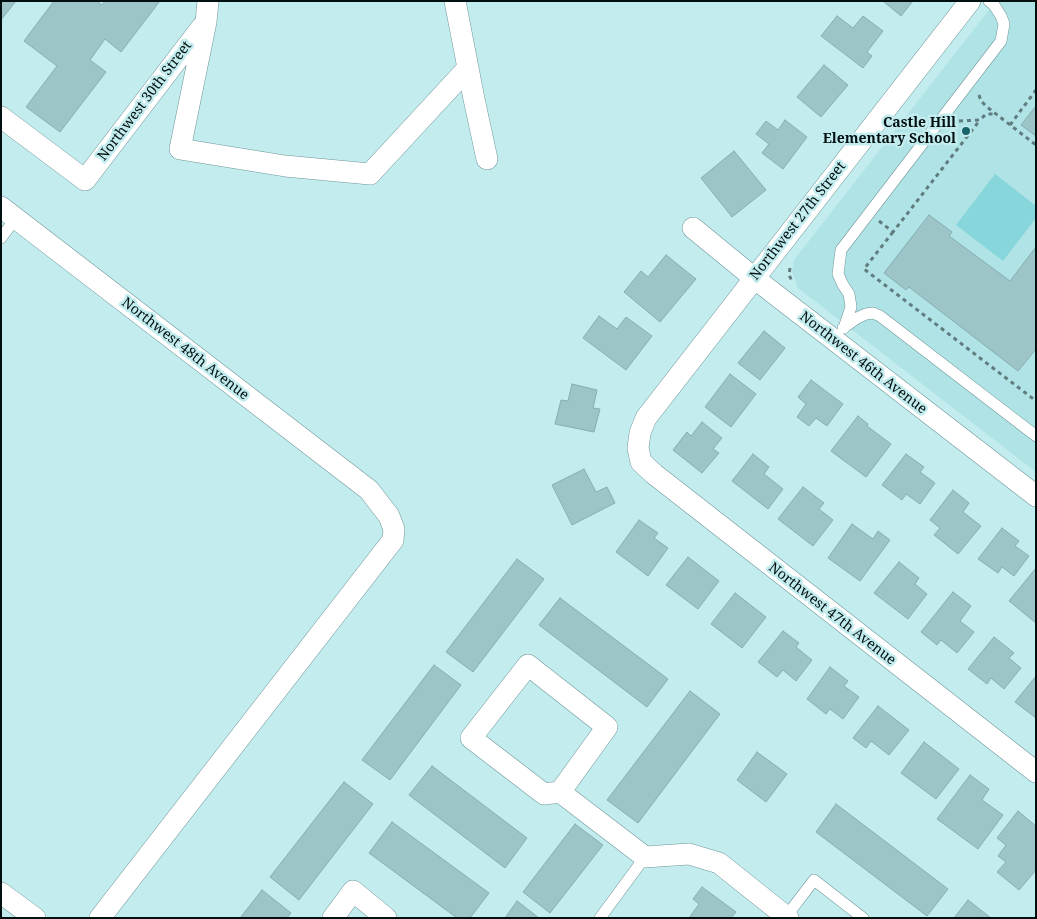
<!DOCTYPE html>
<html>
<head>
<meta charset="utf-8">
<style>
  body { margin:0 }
  #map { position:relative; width:1037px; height:919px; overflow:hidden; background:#c3ecee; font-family:"Noto Serif",serif }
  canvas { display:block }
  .frame { position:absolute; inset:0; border:2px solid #020f10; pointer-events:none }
</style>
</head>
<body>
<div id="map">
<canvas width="1037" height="919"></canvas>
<div class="frame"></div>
</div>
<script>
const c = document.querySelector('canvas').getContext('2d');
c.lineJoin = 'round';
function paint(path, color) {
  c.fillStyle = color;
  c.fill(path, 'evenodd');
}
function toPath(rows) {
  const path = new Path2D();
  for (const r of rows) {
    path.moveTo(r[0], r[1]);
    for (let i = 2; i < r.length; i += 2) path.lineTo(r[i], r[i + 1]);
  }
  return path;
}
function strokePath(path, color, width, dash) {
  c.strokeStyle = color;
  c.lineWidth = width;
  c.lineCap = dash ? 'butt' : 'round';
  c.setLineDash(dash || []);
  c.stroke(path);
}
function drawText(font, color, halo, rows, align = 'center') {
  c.font = font + ' "Noto Serif",serif';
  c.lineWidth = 5;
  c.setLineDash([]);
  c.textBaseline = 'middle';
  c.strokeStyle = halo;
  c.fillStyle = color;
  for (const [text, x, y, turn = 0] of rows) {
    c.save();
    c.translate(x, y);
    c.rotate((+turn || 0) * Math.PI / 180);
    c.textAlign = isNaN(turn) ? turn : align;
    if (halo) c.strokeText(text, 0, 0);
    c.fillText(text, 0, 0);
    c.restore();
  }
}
const built = toPath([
  [996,1,1036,1,1036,472,798,288,792,272,794,260]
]);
const green = toPath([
  [995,174,1036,206,1036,218,1003,261,956,225]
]);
const building = toPath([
  [1,1,16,1,1,20,1,1],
  [54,1,97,1,102,5,105,1,160,1,121,52,105,39,90,60,106,72,60,132,26,107,57,66,24,41,54,1],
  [883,1,913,1,901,16,883,1],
  [837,16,853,28,863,16,883,31,867,52,872,56,863,68,821,36,837,16],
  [824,65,848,85,821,117,797,97,824,65],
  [1036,106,1036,136,1021,125,1036,106],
  [785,120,807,137,783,169,762,153,769,144,756,134,766,121,778,130,785,120],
  [734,151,766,190,732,217,701,178,734,151],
  [929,215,952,232,949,236,1010,281,1036,247,1036,349,1018,371,909,287,906,290,884,273,929,215],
  [666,255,696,279,660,322,624,292,641,271,648,277,666,255],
  [599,316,617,329,626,317,652,336,626,370,583,338,599,316],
  [764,331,785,348,760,380,738,363,764,331],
  [730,374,756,394,731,427,705,407,730,374],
  [811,380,843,404,827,426,816,418,809,426,797,417,806,404,798,397,811,380],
  [572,384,597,390,593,408,600,409,594,432,555,424,561,400,568,401,572,384],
  [858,416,868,424,867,426,891,444,866,477,831,451,858,416],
  [702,422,722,438,713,449,719,453,702,473,673,450,687,432,691,436,702,422],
  [753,454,769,467,764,474,783,489,768,509,732,481,753,454],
  [906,454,924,467,920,472,935,483,920,504,906,494,902,500,882,485,906,454],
  [584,469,596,492,607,487,615,503,572,525,552,485,584,469],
  [803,487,824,503,819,509,833,520,813,546,778,519,803,487],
  [953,490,969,503,963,512,981,526,958,554,934,535,940,528,930,520,953,490],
  [639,520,658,533,654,538,668,548,648,576,616,552,639,520],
  [852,524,873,539,878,531,890,540,860,581,828,558,852,524],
  [1002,528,1019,541,1015,546,1029,556,1014,576,1002,567,998,573,978,559,1002,528],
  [688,557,719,581,698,609,666,585,688,557],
  [517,559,544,579,473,672,446,652,517,559],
  [899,562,919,578,915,584,927,594,908,619,874,593,899,562],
  [1036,568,1036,623,1009,601,1036,568],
  [953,592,971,606,960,621,974,632,957,653,941,640,937,645,921,632,953,592],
  [735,593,766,617,742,648,711,624,735,593],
  [560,598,668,679,647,707,539,625,560,598],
  [783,631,799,643,796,647,812,660,796,681,783,670,777,677,758,662,783,631],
  [994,637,1014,653,1009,658,1021,668,1004,689,991,678,987,684,968,669,994,637],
  [434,665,461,685,390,780,362,760,434,665],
  [830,667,848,681,844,686,859,697,843,719,830,709,826,714,807,699,830,667],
  [1036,676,1036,718,1015,702,1036,676],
  [690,691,720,714,638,823,607,800,690,691],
  [878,706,909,730,889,755,871,741,866,748,853,738,878,706],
  [924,742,959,769,936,799,901,773,924,742],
  [757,752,787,774,766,802,737,780,757,752],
  [432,766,527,838,505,868,409,795,432,766],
  [970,775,989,789,982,800,1003,815,978,849,937,819,970,775],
  [344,782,373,804,299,900,270,877,344,782],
  [836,804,948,889,927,916,816,832,836,804],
  [1018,811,1036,826,1036,870,1019,890,997,872,1006,862,998,856,1006,845,997,838,1018,811],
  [392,822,489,893,470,918,457,918,369,853,392,822],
  [575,824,603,845,550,913,523,892,575,824],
  [702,887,736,912,731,918,689,918,699,904,693,899,702,887],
  [262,890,291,913,287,918,240,918,262,890],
  [968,900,991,918,954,918,968,900],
  [517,901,539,918,505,918,517,901]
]);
const path = toPath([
  [979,95,981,101,987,107,1036,145],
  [959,121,980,120,986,114,995,114],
  [1010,125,1036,90],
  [879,221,893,232,980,120],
  [893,232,864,269,1036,401],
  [790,268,789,275,792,281]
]);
const lane = toPath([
  [1,238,16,218],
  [843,328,857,318,866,314,873,313,880,316,1036,436],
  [844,328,851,307,849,294,843,285,838,274,841,250,1001,41,1004,24,1001,16,994,5,989,1],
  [600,918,645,857],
  [785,918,814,880,863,918]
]);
const street = toPath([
  [208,1,206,22,180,149,285,166,370,174,468,68],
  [455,1,474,99,487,159],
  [970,1,646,418,640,433,638,448,641,462,654,474,1036,772],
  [1,117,85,180,202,27],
  [1,207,369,490,389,516,394,529,393,540,100,918],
  [693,228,754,278,1036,496],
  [560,792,607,727,528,665,471,738,544,794,560,792,645,857,689,854,719,863,788,918],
  [1,893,35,918],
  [333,918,353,891,386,918]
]);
const markers = [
  [966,131,5,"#17656a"]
];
const streetNames = [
  ["Northwest 30th Street",145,101,-53],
  ["Northwest 27th Street",798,221,-52],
  ["Northwest 48th Avenue",185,349,38],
  ["Northwest 46th Avenue",863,363,38],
  ["Northwest 47th Avenue",832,614,38]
];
const poiNames = [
  ["Castle Hill",956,123],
  ["Elementary School",956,139]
];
paint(built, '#afe3e6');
paint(green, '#87d6db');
paint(building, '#9dc5c8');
strokePath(building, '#86aeb0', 1);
strokePath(lane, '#6f9699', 12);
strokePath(street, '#6f9699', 22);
strokePath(path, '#617c7d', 3, [4, 4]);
strokePath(lane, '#fff', 11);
strokePath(street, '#fff', 21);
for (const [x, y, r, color] of markers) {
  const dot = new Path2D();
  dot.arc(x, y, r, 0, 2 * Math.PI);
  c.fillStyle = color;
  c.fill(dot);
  strokePath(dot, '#c3ecee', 2);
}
drawText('14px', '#020f10', '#c3ecee', streetNames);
drawText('bold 14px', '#020f10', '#c3ecee', poiNames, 'right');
</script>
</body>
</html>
